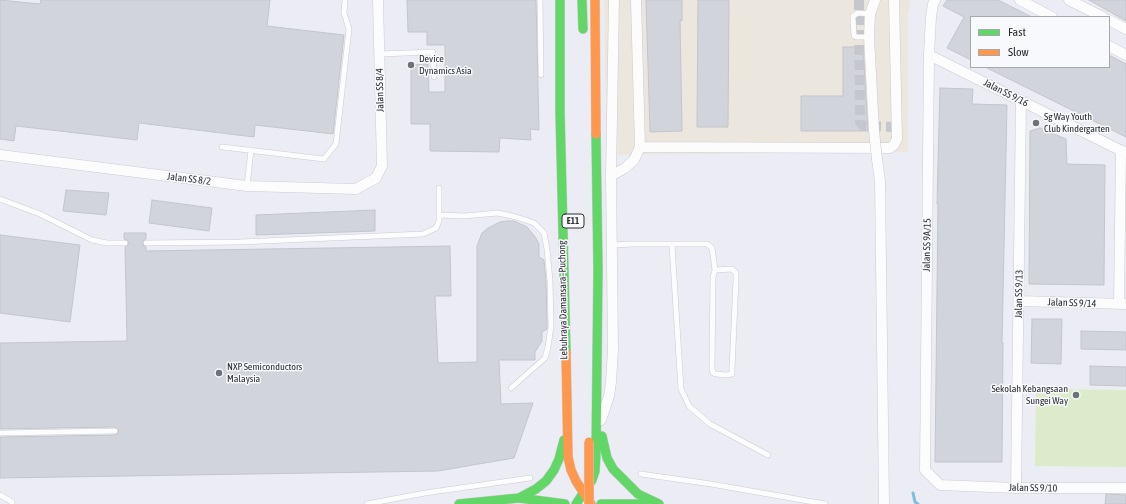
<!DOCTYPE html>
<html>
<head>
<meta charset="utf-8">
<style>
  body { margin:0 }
  #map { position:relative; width:1126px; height:504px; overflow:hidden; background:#ecedf4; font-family:"Asap Condensed",sans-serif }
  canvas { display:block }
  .legend { position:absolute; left:970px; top:16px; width:140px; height:52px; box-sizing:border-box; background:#f7f9fd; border:1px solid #a6a8ac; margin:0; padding:5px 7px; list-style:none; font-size:12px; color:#2c2e32 }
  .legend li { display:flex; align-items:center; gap:8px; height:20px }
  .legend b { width:20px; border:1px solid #a6a8ac }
</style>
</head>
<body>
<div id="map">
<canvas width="1126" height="504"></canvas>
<ul class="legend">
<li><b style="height:5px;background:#63d668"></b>Fast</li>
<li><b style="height:5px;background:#ff974d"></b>Slow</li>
</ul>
</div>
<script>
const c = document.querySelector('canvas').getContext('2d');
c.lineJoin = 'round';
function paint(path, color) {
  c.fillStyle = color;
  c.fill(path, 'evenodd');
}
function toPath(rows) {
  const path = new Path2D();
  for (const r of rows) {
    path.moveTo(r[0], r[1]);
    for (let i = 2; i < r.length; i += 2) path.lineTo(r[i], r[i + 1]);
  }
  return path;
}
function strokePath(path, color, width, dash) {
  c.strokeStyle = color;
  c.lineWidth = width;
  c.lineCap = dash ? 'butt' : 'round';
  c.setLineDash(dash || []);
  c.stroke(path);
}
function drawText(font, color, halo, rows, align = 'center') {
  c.font = font + ' "Asap Condensed",sans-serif';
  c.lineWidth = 3;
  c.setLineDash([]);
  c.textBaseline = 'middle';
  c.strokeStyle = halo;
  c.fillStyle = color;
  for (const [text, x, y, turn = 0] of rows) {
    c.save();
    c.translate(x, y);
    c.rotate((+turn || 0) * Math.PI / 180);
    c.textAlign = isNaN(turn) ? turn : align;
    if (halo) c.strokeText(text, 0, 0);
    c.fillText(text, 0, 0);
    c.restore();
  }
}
const commercial = toPath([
  [604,0,911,0,908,14,908,152,607,155]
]);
const green = toPath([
  [1036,389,1126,390,1126,467,1035,466]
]);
const stream = toPath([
  [913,493,915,502,918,504]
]);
const building = toPath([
  [0,0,40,4,41,0,270,0,267,26,344,35,333,134,255,125,254,137,139,123,137,140,16,126,14,141,0,139,0,0],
  [407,0,536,0,539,130,530,129,531,140,500,138,499,152,430,151,430,124,411,124,411,65,428,64,429,92,445,92,445,45,427,45,427,32,408,32,407,0],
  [646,0,682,0,682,21,680,20,682,131,650,132,646,0],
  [698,0,729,0,728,127,697,127,698,0],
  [947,0,998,0,1032,17,971,17,971,60,947,48,964,17,943,6,947,0],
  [1089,0,1126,0,1126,21,1089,0],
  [843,47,863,47,868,131,801,131,801,96,843,96,843,47],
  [1109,55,1126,64,1126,137,985,67,1109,67,1109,55],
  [940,88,973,89,972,104,1007,105,1002,343,1003,343,1002,462,935,462,938,204,937,204,940,88],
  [1040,128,1066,139,1067,164,1105,165,1104,285,1029,284,1030,131,1040,128],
  [66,190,109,193,106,215,63,211,66,190],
  [152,200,212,208,209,231,149,223,152,200],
  [375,210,375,231,256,235,256,215,375,210],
  [507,221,514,221,527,227,536,238,539,244,539,257,544,260,546,281,547,326,547,329,542,332,542,341,535,352,535,360,499,360,501,404,533,403,514,458,438,471,0,478,0,437,115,435,119,433,118,429,115,427,0,429,0,343,127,341,125,247,128,245,129,243,127,240,124,239,124,233,146,233,146,239,143,241,142,243,144,246,146,247,146,251,450,246,451,296,435,296,438,363,477,362,477,246,482,233,488,228,500,222,507,221],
  [0,235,80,245,70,322,0,313,0,235],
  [1032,319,1062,319,1061,364,1031,363,1032,319],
  [1081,331,1126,332,1126,350,1081,349,1081,331],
  [1090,366,1126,367,1126,386,1090,385,1090,366],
  [1106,494,1126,495,1126,504,1105,504,1106,494]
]);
const streetTunnel = toPath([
  [859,0,860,122,863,126,865,126,897,127]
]);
const lane = toPath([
  [540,0,541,75],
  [869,37,856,37,854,36,853,18,853,16,858,13,870,14],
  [379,54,433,52,434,77],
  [222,147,324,159,336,144,349,29,344,13,345,0],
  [247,186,251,150],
  [0,199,40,214,92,240,107,243,125,243],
  [440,215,464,216,498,213,516,217,534,223,544,233,547,249,550,281,551,326,548,347,545,358,511,388],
  [146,243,240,242,423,234,436,228,439,221,439,188],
  [612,245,633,244,707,244,712,248,715,270,713,277,712,368,713,373,716,374,726,375,732,374,732,369,736,280,736,273,732,269,715,270],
  [672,245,681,389,689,406,710,424,768,455],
  [0,433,115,431],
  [641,474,711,484,825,504],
  [0,495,12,502,12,504],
  [367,504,425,493,530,478]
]);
const street = toPath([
  [636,0,640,147,890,148,894,145,897,139,894,0],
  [935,0,933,4,931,17,929,55,925,470,940,485,1016,488,1126,488],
  [1020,0,1052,17],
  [1069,0,1103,17],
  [1109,20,1126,29],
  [1109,46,1126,55],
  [929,55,1126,153],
  [874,131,869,37,870,14,875,0],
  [0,155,247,186,356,189,376,178,382,166,378,0],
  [877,159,880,181,881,262,884,504],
  [611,176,614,0],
  [1019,301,1125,304],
  [1119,304,1121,150],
  [601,420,609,396,611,382,613,349,611,176,625,168,634,160,640,147],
  [1016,488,1021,101]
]);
const fast = toPath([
  [560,0,560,112,566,353],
  [582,0,583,29],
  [602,436,607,458,613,469,638,494,659,504],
  [519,498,536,489,546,481,554,470,559,459,564,440],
  [459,504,519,498,565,504],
  [576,504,592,480,595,471,596,453,598,270,596,134],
  [601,504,654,504]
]);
const slow = toPath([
  [595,0,596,134],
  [566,353,568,457,571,470,576,481,591,504]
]);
const streetBridge = toPath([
  [874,131,877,159]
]);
const slowBridge = toPath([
  [589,442,589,504]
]);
const markers = [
  [411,65,4,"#6f7176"],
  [1036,123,4,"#6f7176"],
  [219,373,4,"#6f7176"],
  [1076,395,4,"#6f7176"]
];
const shields = [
  [573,221,22]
];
const shieldNames = [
  ["E11",573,221]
];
const poiNames = [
  ["Device",419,59],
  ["Dynamics Asia",419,71],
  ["Sg Way Youth",1044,117],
  ["Club Kindergarten",1044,129],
  ["NXP Semiconductors",227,367],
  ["Malaysia",227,379],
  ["Sekolah Kebangsaan",1068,389,"right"],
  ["Sungei Way",1068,401,"right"]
];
const streetNames = [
  ["Jalan SS 8/4",380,90,-91],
  ["Jalan SS 9/16",1006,93,27],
  ["Jalan SS 8/2",189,179,7],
  ["Jalan SS 9A/15",927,245,-89],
  ["Jalan SS 9/13",1019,294,-89],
  ["Lebuhraya Damansara–Puchong",563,300,-91],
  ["Jalan SS 9/14",1072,303,2],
  ["Jalan SS 9/10",1033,488,1]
];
paint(commercial, '#ebe6de');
paint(green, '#dcebc9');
strokePath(stream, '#7fbddf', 3);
paint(building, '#d2d4dc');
strokePath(building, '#c4c5ca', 1);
strokePath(streetTunnel, '#c6c7cd', 10, [10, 5]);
strokePath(lane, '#cacbd0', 6);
strokePath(street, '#cacbd0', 11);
strokePath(fast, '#cacbce', 10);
strokePath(slow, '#cacbce', 10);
strokePath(lane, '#fcfcfd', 5);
strokePath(street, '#fcfcfd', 10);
strokePath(fast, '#63d668', 9);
strokePath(slow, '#ff974d', 9);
strokePath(streetBridge, '#cacbd0', 11, []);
strokePath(slowBridge, '#cacbce', 10, []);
strokePath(streetBridge, '#fcfcfd', 10);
strokePath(slowBridge, '#ff974d', 9);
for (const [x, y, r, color] of markers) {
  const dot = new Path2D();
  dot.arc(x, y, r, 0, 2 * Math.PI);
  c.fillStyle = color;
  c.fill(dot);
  strokePath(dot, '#f7f9fd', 1.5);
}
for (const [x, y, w] of shields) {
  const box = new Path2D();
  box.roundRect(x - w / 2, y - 7, w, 14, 3);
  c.fillStyle = '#f7f9fd';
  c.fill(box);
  strokePath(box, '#2c2e32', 1);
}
drawText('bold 9px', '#2c2e32', null, shieldNames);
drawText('10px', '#2c2e32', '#f7f9fd', poiNames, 'left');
drawText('10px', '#2c2e32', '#f7f9fd', streetNames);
</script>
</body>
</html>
